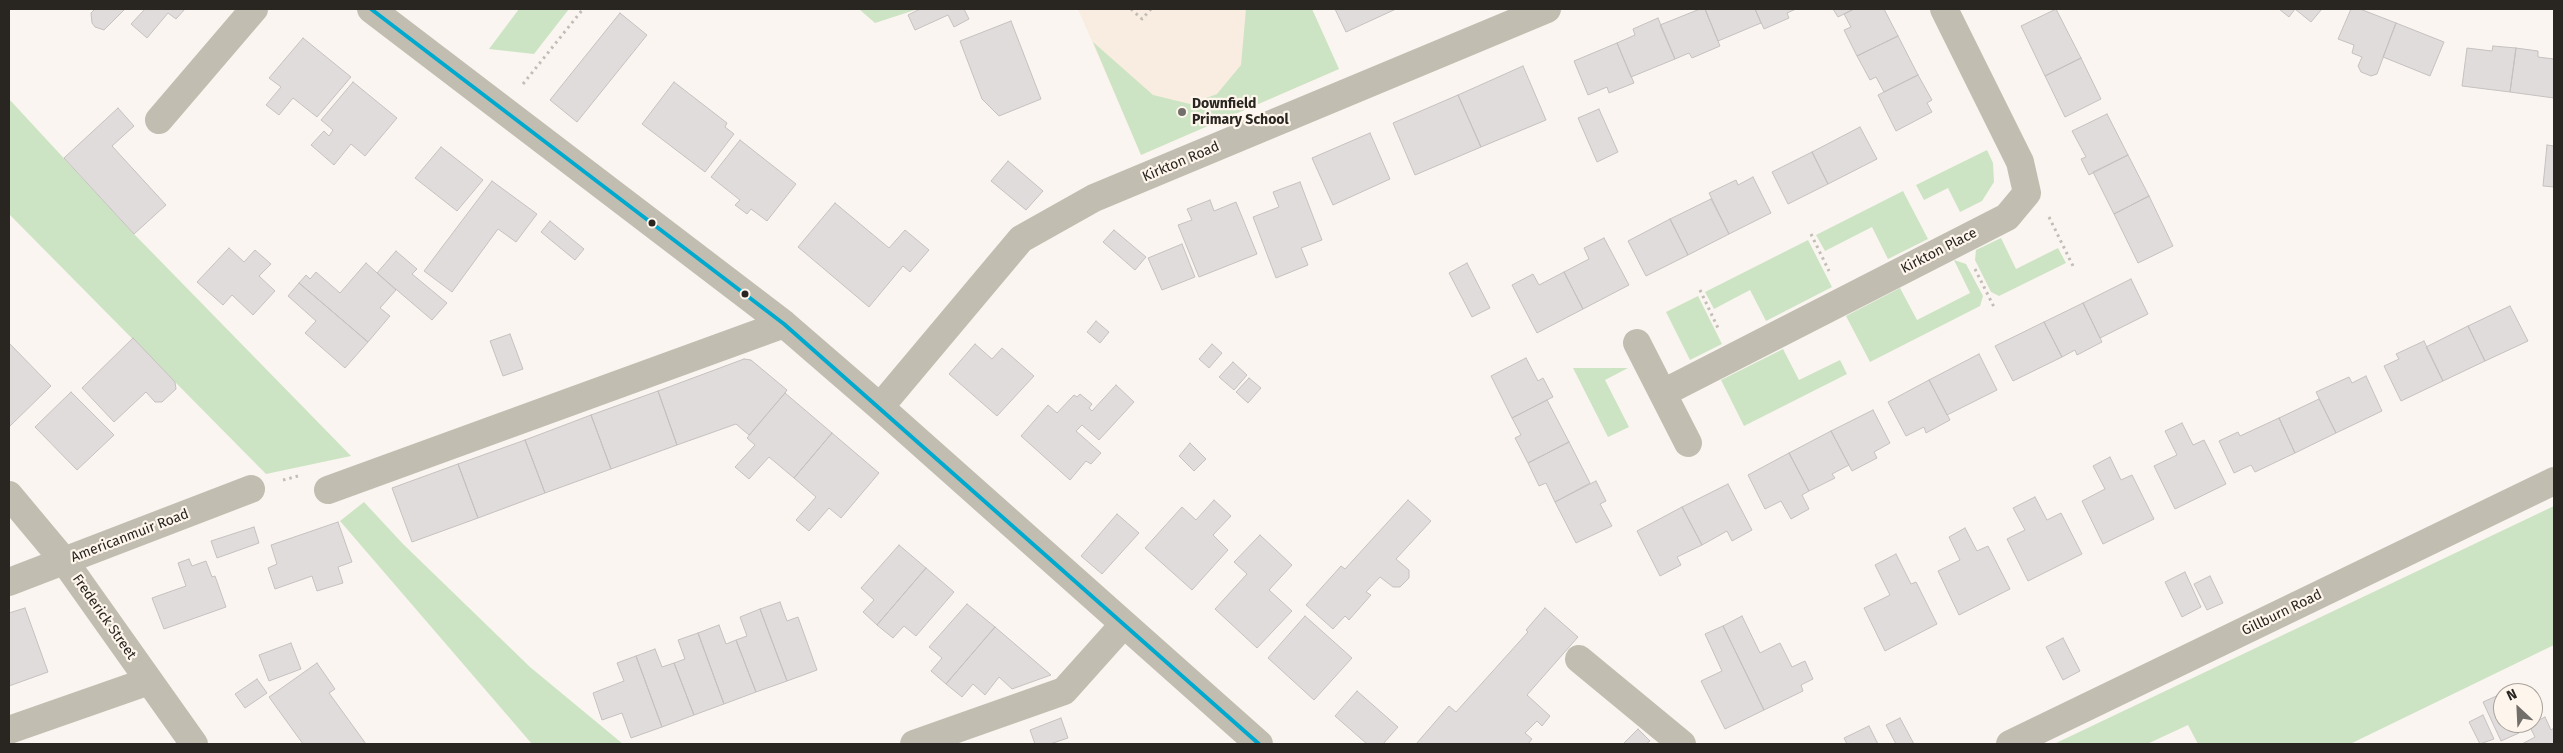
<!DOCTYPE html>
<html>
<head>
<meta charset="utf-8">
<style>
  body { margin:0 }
  #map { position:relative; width:2563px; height:753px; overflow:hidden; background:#faf5f0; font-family:"Fira Sans",sans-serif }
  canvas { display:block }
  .frame { position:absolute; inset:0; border:10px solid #292521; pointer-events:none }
  .north { position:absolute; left:2493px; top:683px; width:50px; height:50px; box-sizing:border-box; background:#fef6ec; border:1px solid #a9a29b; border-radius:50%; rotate:335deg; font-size:14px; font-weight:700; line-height:20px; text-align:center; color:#292521 }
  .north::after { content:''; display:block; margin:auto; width:18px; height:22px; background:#726e69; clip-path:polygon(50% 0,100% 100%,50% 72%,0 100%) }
</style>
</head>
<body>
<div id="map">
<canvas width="2563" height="753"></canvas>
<div class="frame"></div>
<div class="north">N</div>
</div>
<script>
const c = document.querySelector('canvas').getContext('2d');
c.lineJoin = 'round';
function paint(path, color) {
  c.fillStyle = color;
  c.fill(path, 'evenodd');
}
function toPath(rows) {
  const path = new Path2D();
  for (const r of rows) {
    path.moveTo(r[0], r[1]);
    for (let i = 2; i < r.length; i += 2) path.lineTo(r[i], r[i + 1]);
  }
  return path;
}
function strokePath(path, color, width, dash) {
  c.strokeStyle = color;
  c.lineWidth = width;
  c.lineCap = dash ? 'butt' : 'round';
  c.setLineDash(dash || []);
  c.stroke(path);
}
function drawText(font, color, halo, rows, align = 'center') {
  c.font = font + ' "Fira Sans",sans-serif';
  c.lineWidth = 4.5;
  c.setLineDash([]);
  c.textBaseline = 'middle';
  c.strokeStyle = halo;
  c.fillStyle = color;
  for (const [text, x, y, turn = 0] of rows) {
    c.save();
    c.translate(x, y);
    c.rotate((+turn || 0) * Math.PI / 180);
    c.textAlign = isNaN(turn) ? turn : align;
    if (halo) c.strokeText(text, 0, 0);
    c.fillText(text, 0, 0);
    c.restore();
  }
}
const built = toPath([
  [1078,9,1312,9,1339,69,1141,155]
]);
const green = toPath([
  [519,9,569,9,534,54,489,49],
  [859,9,918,9,875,23],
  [1246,9,1312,9,1339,69,1141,155,1093,42,1153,95,1190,104,1217,94,1241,65],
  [9,99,134,234,351,456,266,474,9,214],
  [1987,150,1993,163,1994,182,1982,201,1960,212,1948,188,1924,200,1916,185],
  [1903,191,1928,239,1888,259,1872,227,1825,251,1816,235],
  [2001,238,2016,269,2058,248,2066,263,1999,296,1991,292,1975,260,1976,250],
  [1808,240,1832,287,1766,321,1750,290,1714,309,1705,292],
  [1954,260,1966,264,1983,296,1980,306,1870,362,1846,316,1900,288,1917,320,1970,293],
  [1698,296,1722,344,1690,360,1666,312],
  [1783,349,1799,380,1840,360,1847,374,1744,426,1721,380],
  [1573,368,1628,368,1605,380,1629,427,1608,437],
  [364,502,403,544,530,667,623,744,532,744,340,521],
  [2554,506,2554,645,2350,744,2198,744,2188,725,2147,744,2054,744]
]);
const building = toPath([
  [95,9,125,9,104,30,95,27,92,23,91,13,95,9],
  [145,9,185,9,176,19,168,13,147,38,131,24,145,9],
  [920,9,964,9,969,19,954,27,948,15,915,30,908,15,920,9],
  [1335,9,1396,9,1346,32,1335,9],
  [1700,9,1705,9,1720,46,1692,58,1689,53,1675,59,1660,25,1700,9],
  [1705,9,1755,9,1761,23,1718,41,1705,9],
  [1755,9,1796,9,1787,13,1789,18,1764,29,1755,9],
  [1833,9,1854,9,1838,17,1833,9],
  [1854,9,1884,9,1898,36,1857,56,1844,30,1851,27,1844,14,1854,9],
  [2056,9,2081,58,2045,76,2021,26,2056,9],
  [2279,9,2322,9,2311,22,2295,9,2289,17,2279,9],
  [2351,9,2360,9,2396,23,2377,74,2371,76,2361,72,2358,66,2362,57,2352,53,2354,45,2338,39,2351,9],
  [620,13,647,35,577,122,550,100,620,13],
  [1658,18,1675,59,1631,77,1617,43,1635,35,1633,29,1658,18],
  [1011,21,1041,99,999,116,982,99,960,41,1011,21],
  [2396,23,2444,42,2430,76,2383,57,2396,23],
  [1898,36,1918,75,1884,92,1876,77,1870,80,1857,56,1898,36],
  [303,38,351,77,317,117,293,98,279,115,266,105,281,87,269,78,303,38],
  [1617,43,1634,83,1609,93,1607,87,1588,95,1574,61,1617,43],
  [2493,46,2516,48,2510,92,2462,86,2467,48,2492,51,2493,46],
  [2516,48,2538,51,2538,57,2554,59,2554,98,2510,92,2516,48],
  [2081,58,2101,99,2065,117,2045,76,2081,58],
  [1523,66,1546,120,1481,147,1458,95,1523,66],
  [1918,75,1932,100,1927,103,1932,112,1896,131,1878,95,1918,75],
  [353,82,397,118,365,156,351,144,334,165,311,145,324,131,329,136,333,130,321,120,353,82],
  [674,82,727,123,725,127,734,134,705,172,642,124,674,82],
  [1458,95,1481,147,1415,175,1393,123,1458,95],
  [118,108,134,126,112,146,166,205,134,234,64,158,118,108],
  [1599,109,1618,152,1597,162,1578,118,1599,109],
  [2107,114,2128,155,2089,175,2081,159,2086,157,2072,131,2107,114],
  [1860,127,1877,159,1828,184,1812,152,1860,127],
  [1370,133,1390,179,1333,205,1312,158,1370,133],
  [740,140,796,184,767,221,751,209,747,214,735,205,740,200,711,177,740,140],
  [2547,145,2554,146,2554,187,2543,186,2547,145],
  [441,147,483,180,457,211,415,178,441,147],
  [1812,152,1828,184,1788,204,1772,172,1812,152],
  [2128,155,2149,196,2114,214,2093,172,2128,155],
  [1008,161,1043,191,1026,210,991,181,1008,161],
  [1753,177,1771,213,1729,234,1709,193,1736,180,1738,185,1753,177],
  [492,181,537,214,516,242,498,229,452,292,424,271,492,181],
  [1300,182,1322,240,1301,248,1308,265,1276,278,1253,217,1279,207,1273,192,1300,182],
  [2149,196,2173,246,2138,263,2114,214,2149,196],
  [1711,199,1729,234,1688,255,1670,219,1711,199],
  [1210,200,1214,211,1236,202,1257,254,1199,277,1178,225,1192,220,1187,209,1210,200],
  [835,203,889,248,905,230,929,250,910,272,903,266,869,307,798,247,835,203],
  [1670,219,1688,255,1646,276,1628,241,1670,219],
  [550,221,584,249,575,260,541,232,550,221],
  [1114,230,1146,257,1135,270,1103,242,1114,230],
  [1604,238,1629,285,1583,309,1564,272,1589,259,1584,248,1604,238],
  [1182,244,1195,277,1162,290,1148,258,1182,244],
  [229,248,244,262,255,250,271,264,259,276,275,291,253,315,232,295,223,305,197,282,229,248],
  [396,251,417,269,412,274,447,303,432,320,377,273,396,251],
  [366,263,396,290,380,308,390,316,368,342,299,283,306,275,310,279,316,272,340,293,366,263],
  [1467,263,1490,308,1472,317,1449,273,1467,263],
  [1564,272,1583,309,1537,333,1512,285,1533,274,1539,285,1564,272],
  [2131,279,2148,314,2100,338,2083,303,2131,279],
  [299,283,368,342,345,368,305,333,316,321,288,296,299,283],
  [2083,303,2102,342,2077,355,2075,350,2062,357,2044,322,2083,303],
  [2510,306,2528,341,2485,361,2468,326,2510,306],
  [1096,321,1109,332,1100,343,1087,332,1096,321],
  [2044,322,2062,357,2013,381,1995,346,2044,322],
  [2468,326,2485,361,2443,381,2426,347,2468,326],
  [510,334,523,369,503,376,490,341,510,334],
  [133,338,175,382,176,389,162,402,155,402,146,392,114,422,82,388,133,338],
  [2424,341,2443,381,2401,401,2384,366,2399,359,2396,354,2424,341],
  [9,343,51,386,9,427,9,343],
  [975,344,992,359,1002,348,1034,376,997,416,949,374,975,344],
  [1212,344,1222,353,1209,368,1199,359,1212,344],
  [1979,354,1997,390,1947,415,1929,380,1979,354],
  [1526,358,1538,381,1543,378,1553,397,1512,418,1491,376,1526,358],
  [744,359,751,360,787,390,785,393,749,435,736,424,677,445,658,391,744,359],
  [1233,362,1247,375,1234,390,1219,377,1233,362],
  [2366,376,2382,411,2336,433,2316,392,2349,377,2352,383,2366,376],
  [1249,378,1261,388,1248,403,1236,392,1249,378],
  [1929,380,1950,420,1926,433,1924,427,1906,436,1888,402,1929,380],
  [1116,385,1134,402,1099,440,1082,425,1076,431,1101,453,1091,464,1086,461,1070,480,1021,436,1048,405,1057,413,1074,395,1077,397,1080,394,1092,404,1089,408,1092,411,1116,385],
  [658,391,677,445,611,469,591,415,658,391],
  [71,392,114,435,77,470,35,427,71,392],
  [785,393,832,433,794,478,769,457,749,479,735,467,755,445,747,438,785,393],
  [2319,399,2336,433,2295,453,2279,418,2319,399],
  [1547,400,1569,442,1528,463,1515,438,1521,435,1512,418,1547,400],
  [1873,410,1890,443,1874,452,1877,458,1852,471,1831,431,1873,410],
  [591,415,611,469,545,493,525,440,591,415],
  [2279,418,2295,453,2255,472,2251,465,2234,473,2219,441,2238,432,2240,436,2279,418],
  [2182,423,2193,445,2204,440,2226,484,2175,509,2154,466,2177,455,2165,431,2182,423],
  [1831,431,1849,465,1832,474,1835,478,1809,491,1789,453,1831,431],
  [832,433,879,473,841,518,829,508,809,531,796,520,816,497,794,478,832,433],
  [525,440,545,493,478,518,458,464,525,440],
  [1569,442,1590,483,1555,502,1546,483,1539,486,1528,463,1569,442],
  [1190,443,1206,459,1194,471,1179,456,1190,443],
  [1789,453,1809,491,1802,495,1809,509,1791,519,1781,501,1765,509,1748,475,1789,453],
  [2110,457,2121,480,2132,475,2154,519,2103,544,2082,501,2105,489,2093,466,2110,457],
  [458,464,478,518,412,542,392,488,458,464],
  [1596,481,1606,501,1600,504,1612,526,1576,543,1555,502,1596,481],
  [1728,484,1752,530,1732,541,1727,531,1702,545,1682,507,1728,484],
  [2035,497,2047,520,2061,513,2082,554,2028,581,2007,539,2025,530,2013,508,2035,497],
  [1214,500,1231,516,1213,535,1228,550,1192,590,1145,548,1182,507,1196,520,1214,500],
  [1408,500,1431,521,1396,559,1409,570,1409,578,1400,587,1393,587,1380,577,1366,592,1371,595,1349,620,1345,616,1333,629,1306,605,1341,566,1345,569,1408,500],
  [1682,507,1702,545,1677,557,1681,565,1660,576,1637,531,1682,507],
  [1117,514,1139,533,1102,574,1081,556,1117,514],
  [338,522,352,562,338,567,343,583,317,591,312,576,275,589,268,568,277,564,271,545,338,522],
  [254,527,259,543,217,558,211,541,254,527],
  [1965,528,1977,551,1988,546,2010,589,1959,615,1938,571,1960,560,1949,537,1965,528],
  [1260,535,1292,565,1269,590,1292,611,1257,648,1215,609,1247,574,1234,562,1260,535],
  [899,545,926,568,877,625,863,612,874,600,861,588,899,545],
  [1896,554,1911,584,1916,582,1937,624,1885,651,1864,608,1890,595,1875,565,1896,554],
  [189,559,192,566,206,561,212,577,215,576,226,607,164,629,152,598,186,586,178,563,189,559],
  [926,568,954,592,916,636,904,626,893,638,877,625,926,568],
  [2185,572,2201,607,2182,617,2165,582,2185,572],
  [2210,576,2223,603,2207,610,2194,584,2210,576],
  [780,602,787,621,798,617,817,670,787,681,760,609,780,602],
  [967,604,995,627,946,684,931,671,942,658,929,647,967,604],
  [25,608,48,672,9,686,9,613,25,608],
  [1545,608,1578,637,1527,695,1550,716,1542,726,1537,721,1525,733,1532,739,1528,744,1416,744,1449,706,1456,712,1528,632,1526,630,1545,608],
  [760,609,787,681,756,692,736,640,747,636,740,617,760,609],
  [1305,616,1352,658,1314,700,1268,658,1305,616],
  [1742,616,1760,653,1780,643,1792,667,1805,661,1813,679,1801,685,1803,691,1764,710,1723,626,1742,616],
  [719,625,726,644,736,640,756,692,724,704,698,633,719,625],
  [1723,626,1764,710,1725,729,1701,681,1722,671,1705,634,1723,626],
  [995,627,1051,675,1012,689,999,677,985,695,973,684,962,697,946,684,995,627],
  [698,633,724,704,694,715,674,663,685,659,678,640,698,633],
  [2063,638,2080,671,2063,680,2046,647,2063,638],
  [291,643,301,669,269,681,259,655,291,643],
  [655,649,662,667,674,663,694,715,662,727,636,656,655,649],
  [636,656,662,727,631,738,622,713,602,720,593,693,624,681,617,663,636,656],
  [317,663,335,689,329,693,366,744,303,744,269,697,317,663],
  [257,679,267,693,245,708,235,694,257,679],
  [1357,691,1398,727,1383,744,1367,744,1335,716,1357,691],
  [2501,694,2503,723,2515,723,2519,733,2501,741,2483,702,2501,694],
  [2483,715,2494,739,2480,744,2469,722,2483,715],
  [2545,717,2551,730,2554,728,2554,744,2522,744,2535,737,2529,725,2545,717],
  [1061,718,1068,738,1050,744,1035,744,1030,730,1061,718],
  [1900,718,1914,744,1896,744,1886,725,1900,718],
  [1869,726,1878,744,1847,744,1844,738,1869,726],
  [1638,729,1650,741,1646,744,1623,744,1638,729]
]);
const path = toPath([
  [1131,9,1142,19,1151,9],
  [523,84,583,9],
  [2049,217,2073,266],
  [1811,234,1829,271],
  [1975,269,1994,307],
  [1700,290,1718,328],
  [283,480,298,476]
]);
const minor = toPath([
  [371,9,784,324,880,407,1259,744],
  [159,120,254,9],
  [1637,343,1688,443],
  [1663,393,2007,217,2027,193,2020,162,1944,9],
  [880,407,1021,239,1094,198,1547,9],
  [328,490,784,324],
  [9,495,65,562,194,744],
  [9,582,251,489],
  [1579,659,1682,744],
  [9,730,149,681],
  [914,744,1064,691,1124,624],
  [2010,744,2554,481]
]);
const bus1 = toPath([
  [371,9,784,324,1259,744]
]);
const markers = [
  [1182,112,5,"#726e69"],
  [652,223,4.5,"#292521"],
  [745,294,4.5,"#292521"]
];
const poiNames = [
  ["Downfield",1192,104],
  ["Primary School",1192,120]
];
const streetNames = [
  ["Kirkton Road",1181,162,-23],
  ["Kirkton Place",1939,251,-27],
  ["Americanmuir Road",130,536,-21],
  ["Gillburn Road",2282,613,-26],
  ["Frederick Street",104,617,55]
];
paint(built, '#f8ede0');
paint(green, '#cce4c3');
paint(building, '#e1dcdc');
strokePath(building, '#c5c1c0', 1);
strokePath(path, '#c2beb6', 3, [2.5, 4]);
strokePath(minor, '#c2bdb1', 28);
strokePath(bus1, '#00a9ce', 4);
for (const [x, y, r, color] of markers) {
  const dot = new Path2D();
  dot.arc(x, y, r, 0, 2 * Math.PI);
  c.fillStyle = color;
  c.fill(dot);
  strokePath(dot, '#fef6ec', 2);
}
drawText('bold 14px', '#292521', '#fef6ec', poiNames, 'left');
drawText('14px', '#292521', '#fef6ec', streetNames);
</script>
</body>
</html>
